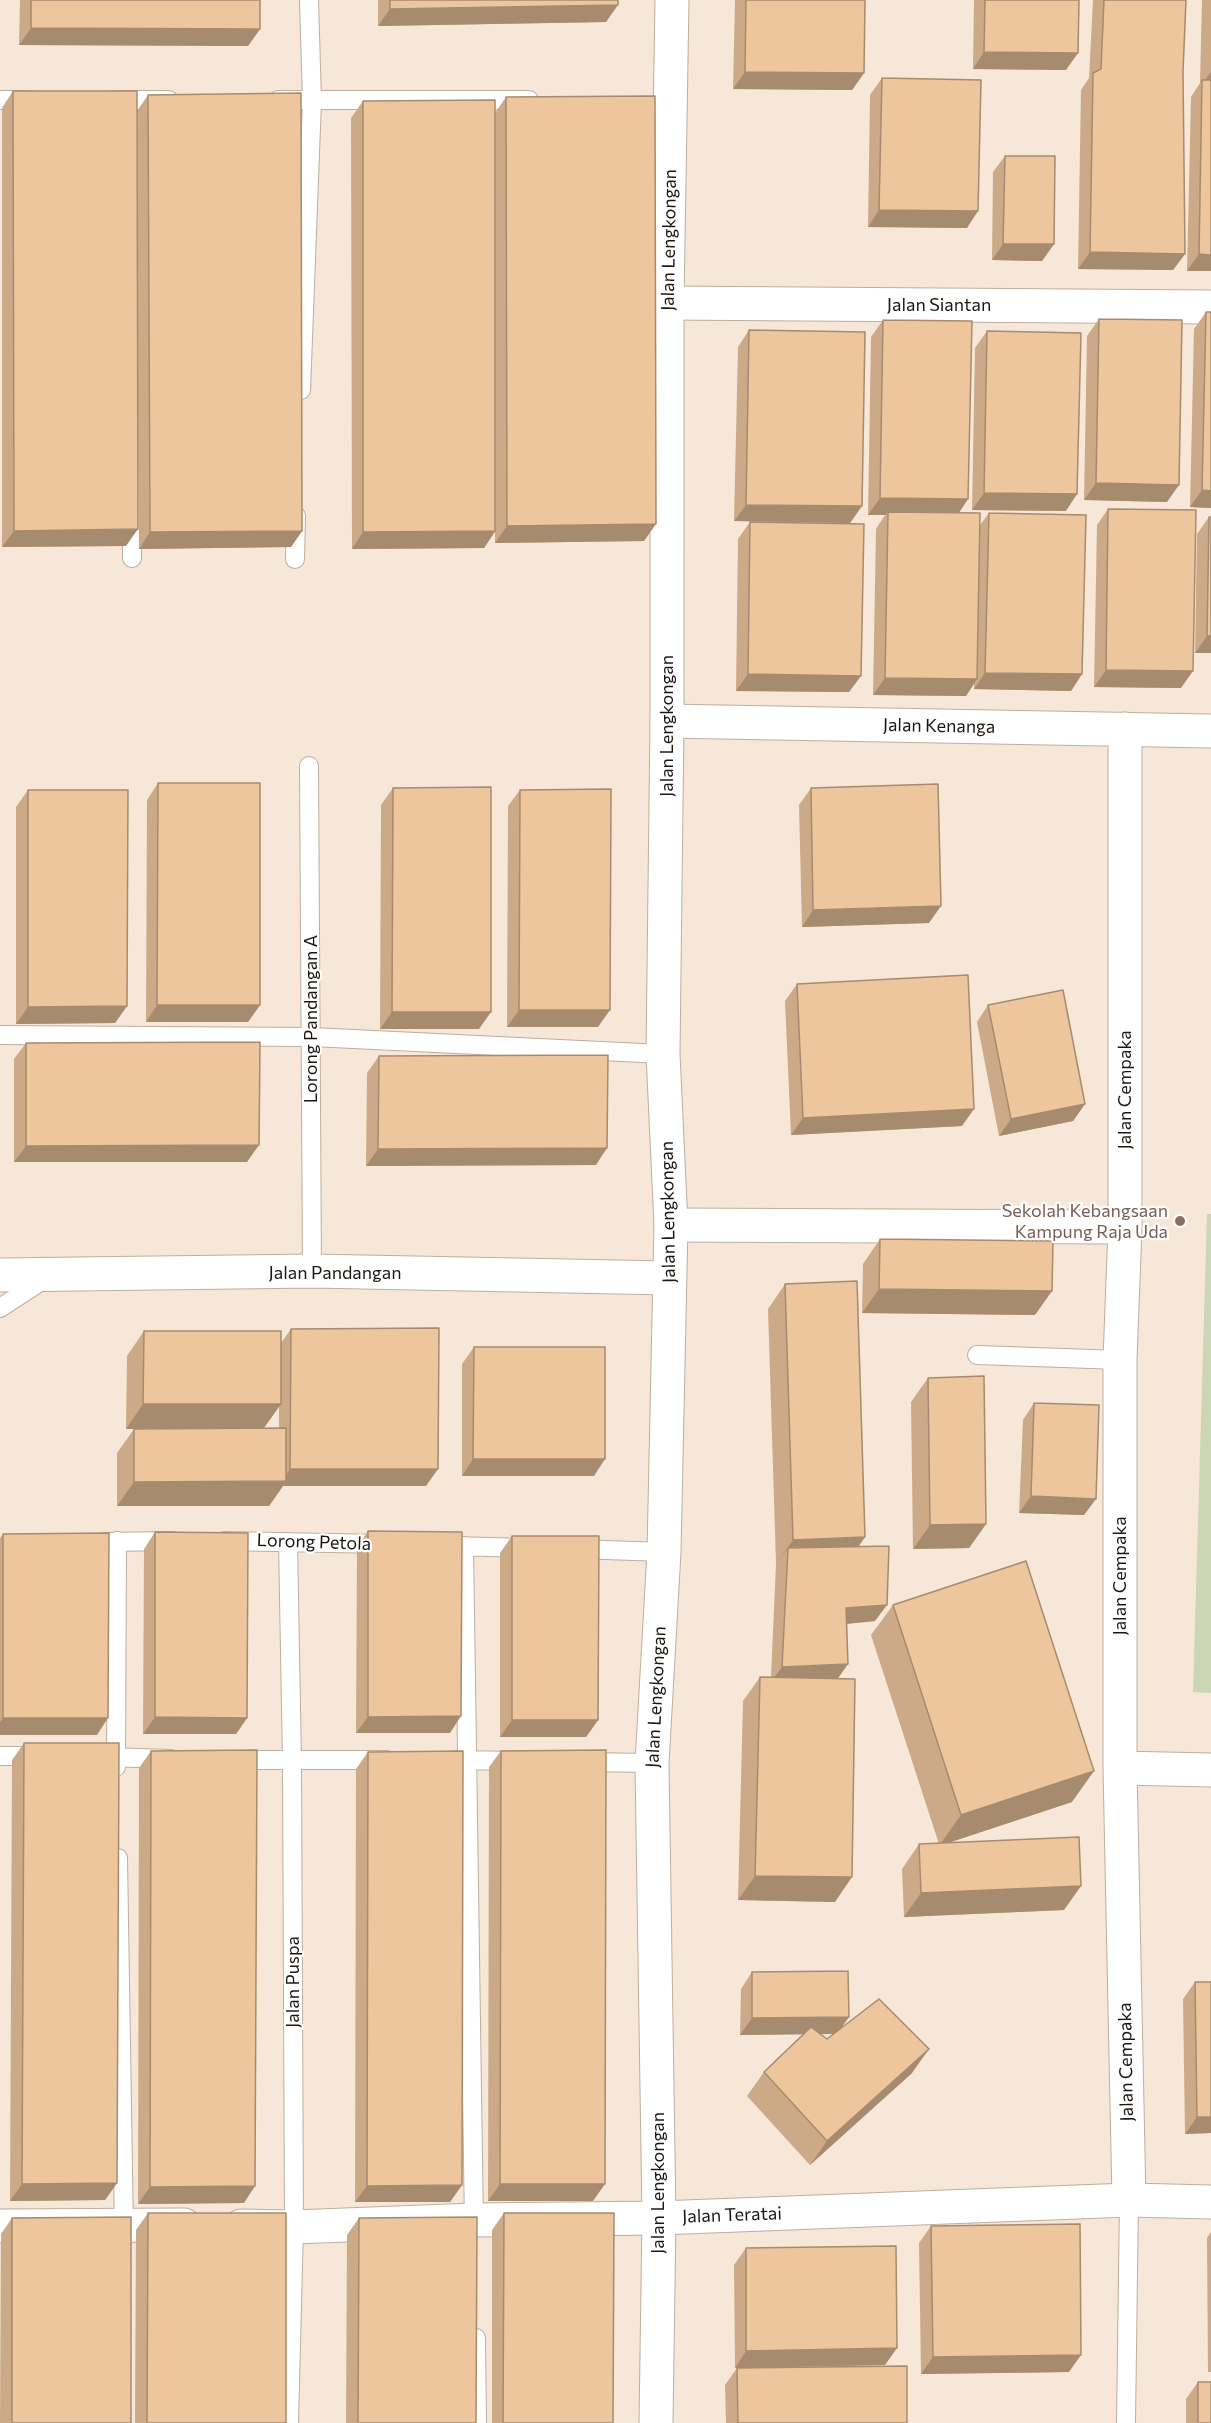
<!DOCTYPE html>
<html>
<head>
<meta charset="utf-8">
<style>
  body { margin:0 }
  canvas { display:block; background:#f6e7d8 }
</style>
</head>
<body>
<canvas width="1211" height="2423"></canvas>
<script>
const c = document.querySelector('canvas').getContext('2d');
c.lineJoin = 'round';
function paint(path, color) {
  c.fillStyle = color;
  c.fill(path, 'evenodd');
}
function toPath(rows) {
  const path = new Path2D();
  for (const r of rows) {
    path.moveTo(r[0], r[1]);
    for (let i = 2; i < r.length; i += 2) path.lineTo(r[i], r[i + 1]);
  }
  return path;
}
function strokePath(path, color, width, dash) {
  c.strokeStyle = color;
  c.lineWidth = width;
  c.lineCap = dash ? 'butt' : 'round';
  c.setLineDash(dash || []);
  c.stroke(path);
}
function drawText(font, color, halo, rows, align = 'center') {
  c.font = font + ' Commissioner,sans-serif';
  c.lineWidth = 4.5;
  c.setLineDash([]);
  c.textBaseline = 'middle';
  c.strokeStyle = halo;
  c.fillStyle = color;
  for (const [text, x, y, turn = 0] of rows) {
    c.save();
    c.translate(x, y);
    c.rotate((+turn || 0) * Math.PI / 180);
    c.textAlign = isNaN(turn) ? turn : align;
    if (halo) c.strokeText(text, 0, 0);
    c.fillText(text, 0, 0);
    c.restore();
  }
}
const green = toPath([
  [1207,1214,1211,1214,1211,1693,1193,1692]
]);
const service = toPath([
  [0,100,31,100],
  [113,100,169,100],
  [278,100,529,100],
  [301,390,312,101,309,0],
  [132,513,132,558],
  [295,559,296,516],
  [309,766,312,1271],
  [0,1035,312,1037,663,1054],
  [0,1308,46,1278],
  [977,1355,1120,1360],
  [224,1541,383,1544],
  [104,1542,173,1541],
  [288,1542,292,1761,294,2227,289,2423],
  [452,1546,527,1548],
  [464,1546,474,2226],
  [575,1549,664,1552],
  [0,1756,39,1756],
  [105,1757,171,1759],
  [234,1760,387,1760],
  [456,1760,519,1761],
  [582,1762,652,1763],
  [116,1767,117,1541],
  [118,1858,124,2232],
  [476,2338,477,2423],
  [1126,2423,1129,2200]
]);
const minor = toPath([
  [667,303,1211,307],
  [667,721,1211,731],
  [1125,729,1125,1227,1120,1360,1120,1768,1129,2200],
  [671,1225,1125,1227],
  [0,1275,312,1271,669,1278],
  [1120,1768,1211,1770],
  [0,2226,184,2225],
  [241,2226,294,2227,474,2220,659,2218,1129,2200,1211,2202]
]);
const tertiary = toPath([
  [656,2423,659,2218,652,1763,664,1552,671,1225,663,1054,667,721,667,303,672,0]
]);
const wall = toPath([
  [20,0,260,0,260,29,248,46,19,45],
  [378,0,618,0,606,22,378,26],
  [735,0,865,0,864,73,852,90,733,89],
  [974,0,1079,0,1066,70,973,69],
  [1093,0,1186,0,1183,72,1185,254,1173,270,1078,269,1081,90,1089,78],
  [1202,0,1211,0,1211,271,1187,271,1191,97,1200,83],
  [882,78,967,228,868,227,870,95],
  [13,91,137,111,148,95,302,531,291,547,139,549,137,264,126,546,2,547,2,108],
  [506,97,644,541,495,543,495,532,484,548,352,549,351,118,363,101,495,113],
  [1005,156,1054,244,1042,261,992,260,993,172],
  [1206,312,1211,312,1211,508,1190,507,1194,329],
  [1099,319,1167,502,1084,500,1087,336],
  [883,320,959,513,980,525,989,513,1082,674,1071,691,974,689,974,684,966,696,873,695,876,529,885,515,868,515,871,337],
  [749,330,862,506,850,523,734,521,738,347],
  [987,331,1066,511,972,510,975,348],
  [1108,509,1181,688,1094,687,1097,525],
  [1209,517,1211,517,1211,653,1195,653,1197,534],
  [750,522,849,692,736,691,738,539],
  [158,783,260,1005,248,1022,146,1022,147,800],
  [393,788,479,1029,380,1029,381,805],
  [811,788,929,923,802,927,799,805],
  [28,790,127,1006,115,1023,16,1024,16,807],
  [520,790,598,1027,507,1027,508,806],
  [797,984,962,1126,791,1135,785,1001],
  [988,1005,1085,1104,1073,1121,999,1136,977,1022],
  [26,1043,247,1162,14,1162,14,1059],
  [379,1056,596,1165,366,1166,367,1073],
  [880,1239,1035,1315,862,1313,863,1264],
  [785,1284,865,1537,859,1546,875,1621,847,1624,848,1664,838,1678,835,1902,738,1900,743,1701,760,1677,771,1677,776,1564,768,1309],
  [291,1329,426,1486,283,1486,269,1506,117,1506,117,1453,134,1429,279,1428,279,1407,126,1429,127,1356,144,1331,281,1343],
  [474,1347,594,1476,462,1476,462,1364],
  [928,1378,986,1524,969,1548,913,1549,911,1402],
  [1034,1403,1084,1515,1019,1513,1023,1420],
  [368,1531,450,1733,356,1733,357,1548],
  [155,1532,247,1718,236,1734,143,1734,144,1549],
  [3,1534,97,1735,0,1735,0,1538],
  [512,1536,598,1720,586,1737,500,1737,500,1553],
  [893,1605,1072,1802,947,1843,1064,1910,904,1917,902,1869,919,1844,939,1844,871,1635],
  [24,1743,117,2183,105,2200,10,2201,12,1760],
  [151,1751,244,2203,138,2204,139,1768],
  [501,1751,593,2201,488,2201,489,1767],
  [368,1752,462,2185,450,2202,355,2202,356,1769],
  [752,1972,849,2017,840,2029,912,2073,810,2165,747,2096,764,2072,803,2034,740,2035,741,1989],
  [820,2034,834,2034,827,2039],
  [1195,1982,1211,1982,1211,2133,1185,2134,1183,1999],
  [148,2213,286,2423,135,2423,136,2230],
  [504,2213,613,2423,492,2423,492,2230],
  [12,2218,131,2423,0,2423,1,2234],
  [359,2218,476,2423,346,2423,347,2235],
  [931,2226,1069,2372,921,2374,919,2243],
  [1211,2232,1211,2372,1208,2372,1207,2238],
  [746,2248,885,2365,735,2368,734,2265],
  [737,2368,907,2423,726,2423,725,2385],
  [1198,2382,1211,2423,1186,2423,1186,2399]
]);
const shadedWall = toPath([
  [618,5,606,22,378,26,390,9],
  [31,28,260,29,248,46,19,45],
  [984,52,1078,53,1066,70,973,69],
  [745,72,864,73,852,90,733,89],
  [1211,72,1211,87,1202,84],
  [879,210,978,211,967,228,868,227],
  [1003,244,1054,244,1042,261,992,260],
  [1090,252,1185,254,1173,270,1078,269],
  [1199,254,1211,255,1211,271,1187,271],
  [1096,483,1179,485,1167,502,1084,500],
  [1202,490,1211,491,1211,508,1190,507],
  [984,493,1077,494,1066,511,972,510],
  [880,498,968,499,957,516,888,512,885,515,868,515],
  [746,505,862,506,850,523,734,521],
  [656,524,644,541,495,543,507,526],
  [138,529,126,546,2,547,14,531],
  [302,531,291,547,139,549,150,532],
  [495,531,484,548,352,549,363,532],
  [1207,636,1211,636,1211,653,1195,653],
  [1106,670,1193,671,1181,688,1094,687],
  [985,673,1082,674,1071,691,974,689],
  [748,674,861,676,849,692,736,691],
  [885,678,977,679,966,696,873,695],
  [941,906,929,923,802,927,813,910],
  [157,1005,260,1005,248,1022,146,1022],
  [127,1006,115,1023,16,1024,28,1007],
  [519,1010,610,1010,598,1027,507,1027],
  [392,1012,491,1012,479,1029,380,1029],
  [1085,1104,1073,1121,999,1136,1011,1119],
  [974,1109,962,1126,791,1135,803,1118],
  [259,1145,247,1162,14,1162,26,1146],
  [607,1148,596,1165,366,1166,378,1149],
  [879,1289,1052,1291,1035,1315,862,1313],
  [143,1404,281,1404,264,1428,126,1429],
  [473,1459,605,1459,594,1476,462,1476],
  [290,1469,438,1469,426,1486,283,1486,269,1506,117,1506,134,1482,282,1481],
  [1031,1496,1096,1499,1084,1515,1019,1513],
  [986,1524,969,1548,913,1549,930,1525],
  [865,1537,848,1561,788,1548,776,1564,793,1540],
  [887,1605,875,1621,834,1625,846,1608],
  [848,1664,836,1681,770,1683,782,1667],
  [461,1716,450,1733,356,1733,368,1717],
  [155,1717,247,1718,236,1734,143,1734],
  [3,1718,108,1718,97,1735,0,1735,0,1722],
  [512,1720,598,1720,586,1737,500,1737],
  [1094,1771,1072,1802,939,1846,961,1815],
  [755,1876,852,1877,835,1902,738,1900],
  [1081,1886,1064,1910,904,1917,921,1893],
  [849,2017,837,2034,740,2035,752,2018],
  [929,2049,912,2073,810,2165,827,2141],
  [1197,2117,1211,2117,1211,2133,1185,2134],
  [117,2183,105,2200,10,2201,22,2184],
  [500,2184,605,2184,593,2201,488,2201],
  [462,2185,450,2202,355,2202,367,2186],
  [255,2186,244,2203,138,2204,150,2187],
  [897,2348,885,2365,735,2368,746,2351],
  [1081,2355,1069,2372,921,2374,933,2357]
]);
const building = toPath([
  [31,0,260,0,260,29,31,28,31,0],
  [390,0,618,0,618,5,390,9,390,0],
  [746,0,865,0,864,73,745,72,746,0],
  [985,0,1079,0,1078,53,984,52,985,0],
  [1104,0,1186,0,1183,72,1185,254,1090,252,1093,73,1101,69,1104,0],
  [882,78,981,80,978,211,879,210,882,78],
  [1202,80,1211,80,1211,255,1199,254,1202,80],
  [13,91,137,91,138,529,14,531,13,91],
  [301,93,302,531,150,532,148,95,301,93],
  [655,96,656,524,507,526,506,97,655,96],
  [495,100,495,531,363,532,363,101,495,100],
  [1005,156,1055,156,1054,244,1003,244,1005,156],
  [1206,312,1211,312,1211,491,1202,490,1206,312],
  [1099,319,1182,320,1179,485,1096,483,1099,319],
  [883,320,972,321,968,499,880,498,883,320],
  [749,330,865,332,862,506,746,505,749,330],
  [987,331,1081,333,1077,494,984,493,987,331],
  [1108,509,1196,510,1193,671,1106,670,1108,509],
  [888,512,980,513,977,679,885,678,888,512],
  [989,513,1086,515,1082,674,985,673,989,513],
  [1209,517,1211,517,1211,636,1207,636,1209,517],
  [750,522,864,524,861,676,748,674,750,522],
  [158,783,260,783,260,1005,157,1005,158,783],
  [938,784,941,906,813,910,811,788,938,784],
  [491,787,491,1012,392,1012,393,788,491,787],
  [611,789,610,1010,519,1010,520,790,611,789],
  [28,790,128,790,127,1006,28,1007,28,790],
  [968,975,974,1109,803,1118,797,984,968,975],
  [1063,990,1085,1104,1011,1119,988,1005,1063,990],
  [260,1042,259,1145,26,1146,26,1043,260,1042],
  [608,1055,607,1148,378,1149,379,1056,608,1055],
  [880,1239,1053,1241,1052,1291,879,1289,880,1239],
  [857,1281,865,1537,793,1540,785,1284,857,1281],
  [439,1328,438,1469,290,1469,291,1329,439,1328],
  [144,1331,281,1331,281,1404,143,1404,144,1331],
  [474,1347,605,1347,605,1459,473,1459,474,1347],
  [984,1376,986,1524,930,1525,928,1378,984,1376],
  [1034,1403,1099,1405,1096,1499,1031,1496,1034,1403],
  [286,1428,286,1481,134,1482,134,1429,286,1428],
  [368,1531,462,1532,461,1716,368,1717,368,1531],
  [155,1532,248,1533,247,1718,155,1717,155,1532],
  [109,1533,108,1718,3,1718,3,1534,109,1533],
  [512,1536,599,1536,598,1720,512,1720,512,1536],
  [889,1546,887,1605,846,1608,848,1664,782,1667,788,1548,889,1546],
  [1026,1561,1094,1771,961,1815,893,1605,1026,1561],
  [760,1677,855,1679,852,1877,755,1876,760,1677],
  [24,1743,119,1743,117,2183,22,2184,24,1743],
  [257,1750,255,2186,150,2187,151,1751,257,1750],
  [606,1750,605,2184,500,2184,501,1751,606,1750],
  [463,1751,462,2185,367,2186,368,1752,463,1751],
  [1079,1837,1081,1886,921,1893,919,1844,1079,1837],
  [848,1971,849,2017,752,2018,752,1972,848,1971],
  [1195,1982,1211,1982,1211,2117,1197,2117,1195,1982],
  [879,1999,929,2049,827,2141,764,2072,811,2027,827,2039,879,1999],
  [148,2213,286,2213,286,2423,147,2423,148,2213],
  [504,2213,614,2213,613,2423,503,2423,504,2213],
  [131,2217,131,2423,12,2423,12,2218,131,2217],
  [477,2217,476,2423,358,2423,359,2218,477,2217],
  [1080,2224,1081,2355,933,2357,931,2226,1080,2224],
  [896,2246,897,2348,746,2351,746,2248,896,2246],
  [907,2366,907,2423,738,2423,737,2368,907,2366],
  [1198,2382,1211,2382,1211,2423,1198,2423,1198,2382]
]);
const markers = [
  [1180,1221,6,"#8d6e63"]
];
const streetNames = [
  ["Jalan Lengkongan",669,240,-89],
  ["Jalan Siantan",939,305],
  ["Jalan Lengkongan",667,726,-90],
  ["Jalan Kenanga",939,726,1],
  ["Lorong Pandangan A",311,1019,-90],
  ["Jalan Cempaka",1125,1090,-90],
  ["Jalan Lengkongan",668,1212,-91],
  ["Jalan Pandangan",335,1273],
  ["Lorong Petola",314,1542,2],
  ["Jalan Cempaka",1120,1576,-90],
  ["Jalan Lengkongan",656,1697,-87],
  ["Jalan Puspa",293,1982,-90],
  ["Jalan Cempaka",1126,2062,-91],
  ["Jalan Lengkongan",658,2183,-90],
  ["Jalan Teratai",732,2215,-2]
];
const educationNames = [
  ["Sekolah Kebangsaan",1168,1211],
  ["Kampung Raja Uda",1168,1232]
];
paint(green, '#cbd6b5');
strokePath(service, '#bdafa0', 20);
strokePath(minor, '#bdafa0', 35);
strokePath(tertiary, '#bdafa0', 35);
strokePath(service, '#fff', 18);
strokePath(minor, '#fff', 33);
strokePath(tertiary, '#fff', 33);
paint(wall, '#ccaa87');
paint(shadedWall, '#a68b6e');
paint(building, '#edc69d');
strokePath(building, '#a68b6e', 1.5);
for (const [x, y, r, color] of markers) {
  const dot = new Path2D();
  dot.arc(x, y, r, 0, 2 * Math.PI);
  c.fillStyle = color;
  c.fill(dot);
  strokePath(dot, '#fff', 2);
}
drawText('18px', '#1b1611', '#fff', streetNames);
drawText('18px', '#785e54', '#fff', educationNames, 'right');
</script>
</body>
</html>
